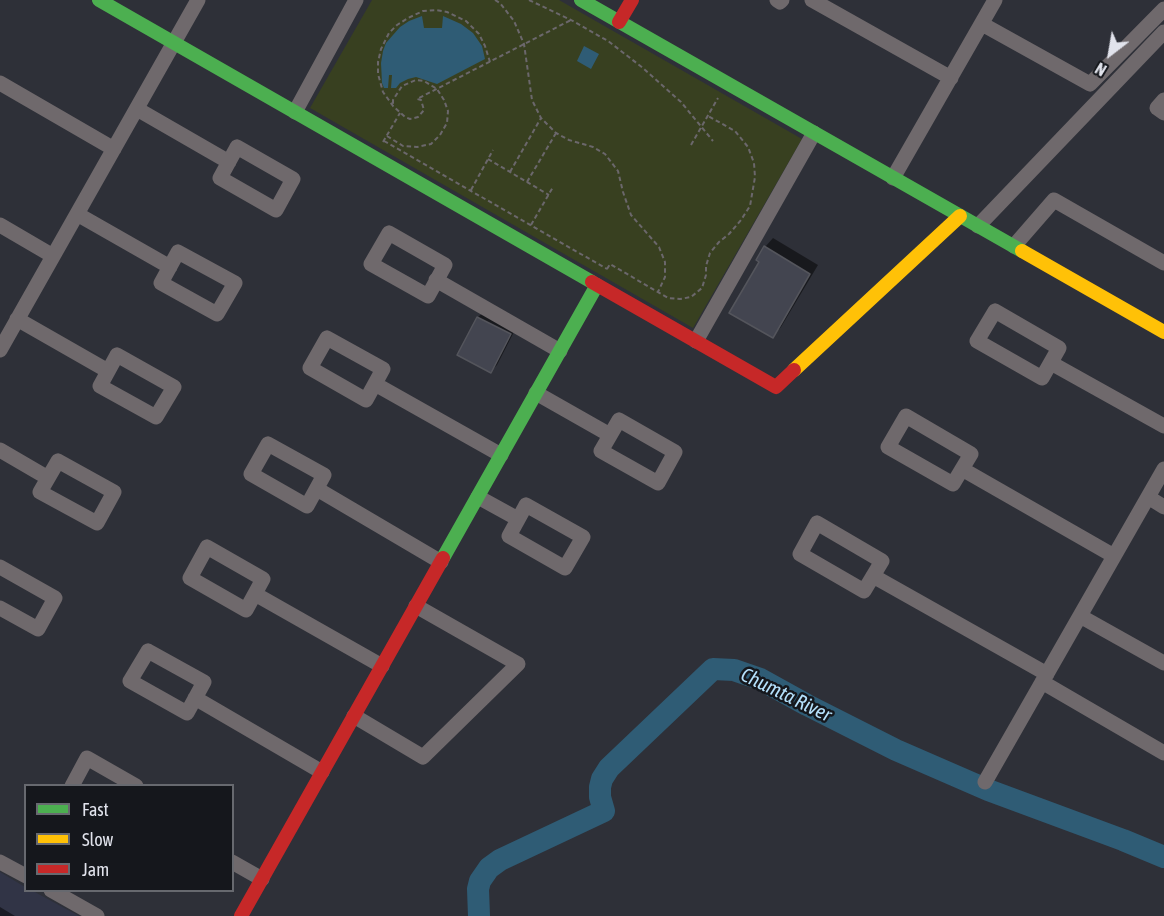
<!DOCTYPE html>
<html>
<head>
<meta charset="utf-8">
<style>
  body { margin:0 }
  #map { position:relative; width:1164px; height:916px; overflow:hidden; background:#2e3038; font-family:"Asap Condensed",sans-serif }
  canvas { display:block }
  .legend { position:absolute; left:24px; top:784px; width:210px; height:108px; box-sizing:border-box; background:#15171c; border:2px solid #67696f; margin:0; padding:8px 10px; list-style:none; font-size:18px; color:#e1e3ec }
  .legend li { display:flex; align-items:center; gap:12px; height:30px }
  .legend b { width:30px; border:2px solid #67696f }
  .north { position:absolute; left:1080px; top:24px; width:60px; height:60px; -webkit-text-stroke:4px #15171c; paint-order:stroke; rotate:211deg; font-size:16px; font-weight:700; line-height:24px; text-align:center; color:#e1e3ec }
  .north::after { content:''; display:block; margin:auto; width:21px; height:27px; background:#e1e3ec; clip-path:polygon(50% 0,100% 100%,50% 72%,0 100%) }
</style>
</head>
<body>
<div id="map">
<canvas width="1164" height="916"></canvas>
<ul class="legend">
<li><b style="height:8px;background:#4caf50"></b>Fast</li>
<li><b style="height:8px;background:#ffc107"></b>Slow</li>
<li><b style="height:8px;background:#c62828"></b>Jam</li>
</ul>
<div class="north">N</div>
</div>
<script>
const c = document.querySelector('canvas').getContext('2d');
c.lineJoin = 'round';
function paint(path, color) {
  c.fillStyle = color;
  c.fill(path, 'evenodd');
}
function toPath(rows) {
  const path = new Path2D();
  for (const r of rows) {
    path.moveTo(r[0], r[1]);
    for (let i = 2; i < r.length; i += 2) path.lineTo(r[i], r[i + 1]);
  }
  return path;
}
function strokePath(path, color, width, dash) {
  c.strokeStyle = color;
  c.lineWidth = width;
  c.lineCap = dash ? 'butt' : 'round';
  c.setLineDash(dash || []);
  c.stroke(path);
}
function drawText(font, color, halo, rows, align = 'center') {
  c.font = font + ' "Asap Condensed",sans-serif';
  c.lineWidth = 5;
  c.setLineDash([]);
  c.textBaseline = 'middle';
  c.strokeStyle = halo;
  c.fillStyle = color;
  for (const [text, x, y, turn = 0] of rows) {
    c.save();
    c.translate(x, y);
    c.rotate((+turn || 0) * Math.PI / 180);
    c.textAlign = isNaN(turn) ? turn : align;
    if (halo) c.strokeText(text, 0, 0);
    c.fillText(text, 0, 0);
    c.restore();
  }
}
const built = toPath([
  [0,872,25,887,26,890,33,891,79,916,0,916]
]);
const green = toPath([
  [372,0,559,0,802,139,693,328,310,108]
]);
const water = toPath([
  [422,16,424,28,442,28,443,16,461,24,473,33,482,46,485,59,437,84,416,77,408,79,400,83,396,88,391,88,392,75,389,75,388,88,384,88,382,83,381,63,383,51,386,43,400,27,409,21],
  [584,46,599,54,591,69,577,61]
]);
const shadow = toPath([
  [773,238,818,265,781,327,773,336,765,247],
  [485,311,516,328,497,365,491,371,459,355,478,317],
  [0,907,15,916,0,916]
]);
const river = toPath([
  [479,916,478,889,480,881,489,868,500,860,604,811,600,797,600,787,602,779,609,768,713,669,734,670,760,679,807,705,896,750,988,790,1123,840,1164,857]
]);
const building = toPath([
  [764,246,810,274,773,338,729,313,759,262,756,260,764,246],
  [477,317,511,334,491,373,457,355,477,317]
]);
const path = toPath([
  [495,0,500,3,514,21,524,44,532,100,541,118,556,133,569,140,593,147,605,154,618,171,623,192,631,215,659,247,665,262,665,277,658,292],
  [529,0,571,20,608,41,643,68,681,102,713,141],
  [490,62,485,46,479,34,466,21,447,12,436,10,423,11,408,18,397,25,389,33,381,49,378,62,378,74,383,92,393,106,405,117,410,119,418,117,424,110,421,100,417,99,571,20],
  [387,136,403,146,417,147,431,144,440,135,447,123,448,111,444,100,437,89,424,81,416,80,402,86,393,100,393,105],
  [384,141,607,269],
  [383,142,400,113],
  [691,145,718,98],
  [488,159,549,195],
  [510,172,541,118],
  [527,182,556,133],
  [471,190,493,150],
  [531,225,553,187],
  [607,269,610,264,668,298,680,299,691,297,702,288,706,275,706,266,710,253,719,242,729,234,741,220,750,206,755,177,754,163,748,147,735,131,708,116]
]);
const street = toPath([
  [777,0,780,2,782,0],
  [812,0,951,78],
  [982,24,1090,84,1164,9],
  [0,83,114,149],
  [1164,100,1157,108,1164,113],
  [137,109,229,162],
  [295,112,356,0],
  [237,147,293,179,276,210,220,178,237,147],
  [893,178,995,0],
  [77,214,170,267],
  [0,225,53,256],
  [978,226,1164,32],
  [389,233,445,265,428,296,371,264,389,233],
  [1014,246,1054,200,1164,263],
  [178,252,235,283,217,314,161,283,178,252],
  [436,280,560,351],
  [995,311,1059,348,1042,378,977,341,995,311],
  [17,319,108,371],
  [327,338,383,369,366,400,310,368,327,338],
  [696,341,814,133],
  [0,350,198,0],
  [117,355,174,387,156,417,100,386,117,355],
  [1051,363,1164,426],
  [375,384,501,455],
  [536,393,610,435],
  [906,416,971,454,953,484,888,447,906,416],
  [619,420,675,452,658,483,601,451,619,420],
  [268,444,324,475,307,506,251,474,268,444],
  [0,450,48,478],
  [58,461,114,492,97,523,40,492,58,461],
  [962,469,1114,556],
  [317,489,441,562],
  [478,497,518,519],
  [1148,497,1164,507],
  [526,505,583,537,565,568,509,536,526,505],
  [817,523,882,561,864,591,800,554,817,523],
  [207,547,263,579,246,610,190,578,207,547],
  [0,567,55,598,38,629,0,608],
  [873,576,1047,674],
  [255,594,382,666],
  [1080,616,1164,663],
  [148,651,204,682,187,713,130,681,148,651],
  [1042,682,1164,753],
  [195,698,322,772],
  [354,716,423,757,518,664,416,606],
  [985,782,1164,469],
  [72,786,87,758,136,786],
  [0,862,26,876],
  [232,862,262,879],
  [51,890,97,916]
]);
const fast = toPath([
  [99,0,592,282],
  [581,0,1022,251],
  [443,558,597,285]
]);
const slow = toPath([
  [1022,251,1164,332],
  [794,370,960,216]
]);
const jam = toPath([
  [619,22,632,0],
  [592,282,776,387,794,370],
  [241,916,443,558]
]);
const waterNames = [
  ["Chumta River",786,695,26]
];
paint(built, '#313446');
paint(green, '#384020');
paint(water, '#2f5c75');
paint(shadow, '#0007');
strokePath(river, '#2f5c75', 22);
paint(building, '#434550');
strokePath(building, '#54555c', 1.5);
strokePath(path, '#6b676b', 2, [4.5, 3]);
strokePath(street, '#6f696c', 15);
strokePath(fast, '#4caf50', 14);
strokePath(slow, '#ffc107', 14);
strokePath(jam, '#c62828', 14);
drawText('italic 20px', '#b5e1fc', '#15171c', waterNames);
</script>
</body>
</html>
